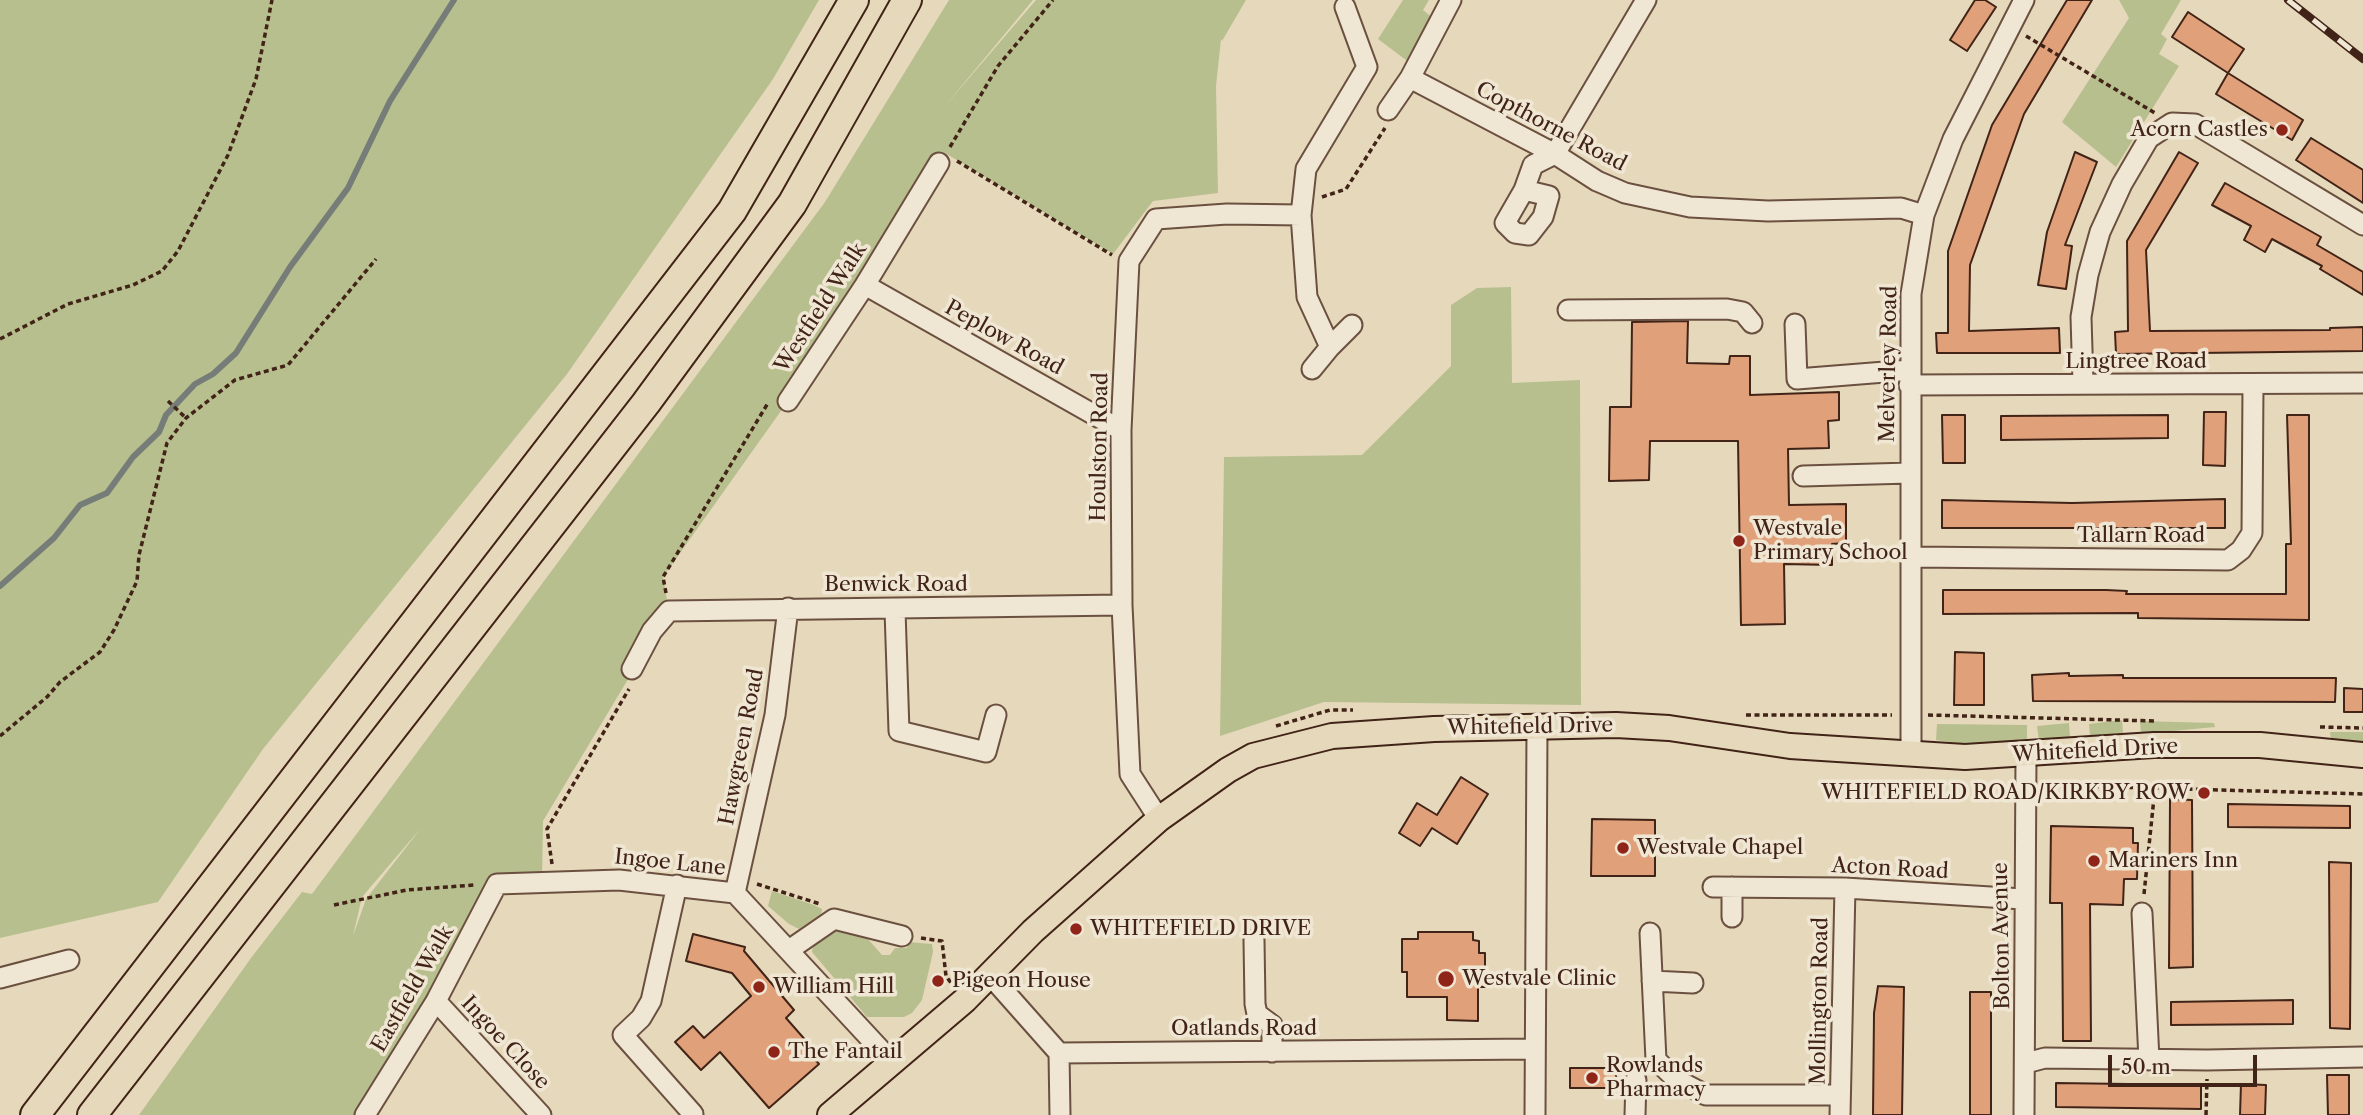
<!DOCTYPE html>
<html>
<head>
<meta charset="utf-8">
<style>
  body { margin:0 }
  #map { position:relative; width:2363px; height:1115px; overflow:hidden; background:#e6d9bb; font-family:"Libre Caslon Text",serif }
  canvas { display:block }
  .scale { position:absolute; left:2108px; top:1055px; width:149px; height:32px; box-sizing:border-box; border:4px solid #422317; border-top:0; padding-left:9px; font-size:21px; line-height:24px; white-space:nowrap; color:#422317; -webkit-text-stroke:5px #efe6d3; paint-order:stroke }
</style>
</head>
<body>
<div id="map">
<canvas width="2363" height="1115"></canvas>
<div class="scale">50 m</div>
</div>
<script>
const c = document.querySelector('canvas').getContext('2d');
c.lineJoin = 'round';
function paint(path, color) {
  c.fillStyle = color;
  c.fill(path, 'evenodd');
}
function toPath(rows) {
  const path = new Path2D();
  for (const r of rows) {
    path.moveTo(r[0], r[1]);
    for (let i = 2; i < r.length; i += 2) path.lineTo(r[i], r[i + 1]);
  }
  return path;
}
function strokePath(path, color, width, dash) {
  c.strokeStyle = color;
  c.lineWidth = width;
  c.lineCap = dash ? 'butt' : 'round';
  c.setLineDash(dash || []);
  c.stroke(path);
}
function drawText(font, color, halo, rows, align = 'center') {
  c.font = font + ' "Libre Caslon Text",serif';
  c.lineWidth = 7;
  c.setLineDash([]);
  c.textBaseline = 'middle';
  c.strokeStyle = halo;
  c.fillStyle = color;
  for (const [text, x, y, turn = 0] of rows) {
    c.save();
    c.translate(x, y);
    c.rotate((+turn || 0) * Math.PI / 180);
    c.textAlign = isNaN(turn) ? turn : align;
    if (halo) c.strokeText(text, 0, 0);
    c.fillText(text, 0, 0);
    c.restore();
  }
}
const green = toPath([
  [0,0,819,0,773,79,567,374,263,749,158,902,0,938],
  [949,0,1033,0,945,106,1036,0,1246,0,1222,41,1221,39,1216,86,1218,193,1153,201,1113,254,945,153,788,401,663,577,669,611,543,821,542,881,497,884,365,1115,139,1115,251,958,302,892,312,894,825,202],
  [421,828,366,899,353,936,362,897],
  [1403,0,1429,0,1423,10,1439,23,1410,63,1378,39],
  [2119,0,2181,0,2161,34,2167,39,2159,54,2179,66,2116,167,2062,122,2129,18],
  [1511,287,1512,383,1580,380,1581,705,1324,702,1220,736,1224,457,1362,455,1451,366,1451,305,1477,288],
  [2122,720,2123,733,2090,736,2089,724],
  [2140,721,2214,723,2215,727,2141,734],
  [2069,723,2070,738,2039,741,2037,726],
  [1937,724,2027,725,2027,739,1973,745,1936,740],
  [2330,732,2363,732,2363,742,2331,740],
  [772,891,814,905,822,909,821,914,799,929,789,924,768,906],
  [835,931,867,938,882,955,890,955,895,948,907,948,908,942,932,944,933,952,922,1000,912,1013,904,1017,867,1017,812,952,814,940]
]);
const stream = toPath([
  [0,586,54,538,80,505,107,493,133,457,159,432,166,415,195,384,213,374,236,353,290,267,348,188,390,101,454,0]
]);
const building = toPath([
  [1975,0,1985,0,1996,7,1967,51,1950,40,1975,0],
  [2067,0,2092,0,2024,114,1970,265,1969,331,2059,328,2060,353,1937,353,1936,333,1948,333,1948,251,1992,125,2067,0],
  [2188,12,2244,49,2228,73,2303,120,2292,140,2216,94,2228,73,2172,37,2188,12],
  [2311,138,2363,170,2363,203,2296,160,2311,138],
  [2075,152,2097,162,2065,245,2072,246,2066,289,2038,285,2047,232,2075,152],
  [2179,152,2198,163,2146,250,2150,331,2330,330,2330,328,2363,327,2363,351,2116,354,2115,332,2128,331,2127,241,2179,152],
  [2225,183,2321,237,2317,245,2363,272,2363,295,2320,269,2322,266,2272,239,2265,252,2244,240,2251,226,2212,205,2225,183],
  [1688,321,1687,363,1729,364,1730,356,1750,356,1750,395,1839,392,1839,420,1828,421,1829,448,1788,449,1789,505,1846,504,1846,543,1832,544,1832,565,1784,564,1785,624,1741,625,1738,441,1650,441,1649,480,1609,481,1610,407,1631,407,1632,322,1688,321],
  [2204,412,2226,412,2225,466,2203,465,2204,412],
  [1942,415,1965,415,1965,463,1943,463,1942,415],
  [2168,415,2168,438,2001,440,2001,416,2168,415],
  [2287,415,2309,415,2309,620,2138,618,2138,613,1943,614,1943,590,2106,590,2127,591,2126,594,2286,594,2286,544,2291,544,2287,415],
  [2225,499,2225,528,1942,528,1942,500,2072,503,2225,499],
  [1955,652,1984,653,1984,705,1954,705,1955,652],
  [2069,673,2069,676,2123,675,2123,678,2336,678,2335,702,2033,701,2032,675,2069,673],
  [2344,688,2363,689,2363,712,2344,712,2344,688],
  [1461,777,1488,794,1457,844,1432,828,1420,846,1399,833,1417,803,1437,815,1461,777],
  [2170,799,2192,800,2193,967,2169,968,2170,799],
  [2228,804,2350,806,2350,828,2228,827,2228,804],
  [1592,819,1655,820,1655,876,1591,876,1592,819],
  [2051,826,2133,828,2133,843,2138,843,2137,879,2124,879,2123,905,2090,904,2091,1041,2063,1041,2062,903,2050,903,2051,826],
  [2329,862,2351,863,2350,1029,2330,1028,2329,862],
  [1418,932,1473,932,1473,940,1479,941,1479,953,1485,953,1485,987,1478,987,1478,1021,1447,1020,1447,997,1407,997,1407,972,1402,972,1402,939,1418,939,1418,932],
  [693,934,745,947,744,951,794,1010,786,1018,815,1051,811,1055,819,1064,769,1108,720,1052,701,1070,675,1042,693,1026,704,1038,751,996,732,973,686,961,693,934],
  [1878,986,1904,987,1902,1115,1873,1115,1874,1013,1878,986],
  [1970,992,1991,992,1991,1115,1970,1115,1970,992],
  [2293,1000,2293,1024,2171,1025,2171,1002,2293,1000],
  [1570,1068,1616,1068,1616,1088,1570,1088,1570,1068],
  [2327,1075,2349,1075,2349,1115,2328,1115,2327,1075],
  [2056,1083,2201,1085,2201,1109,2056,1107,2056,1083],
  [2241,1084,2266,1085,2265,1115,2240,1115,2241,1084]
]);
const path = toPath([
  [2026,36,2155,113],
  [950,147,998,66,1053,0],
  [957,161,1112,255],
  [1322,197,1346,189,1385,128],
  [0,339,68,304,133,285,162,271,178,251,228,155,256,79,272,0],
  [168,401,186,418],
  [666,593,663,577,768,403],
  [1746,715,1892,715],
  [1928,715,2155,721],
  [1276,726,1330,710,1353,710],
  [2320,727,2363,728],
  [0,736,47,697,60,682,100,652,114,630,137,581,139,555,167,443,186,418,235,380,288,365,376,259],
  [2043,785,2363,794],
  [552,864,547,829,629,689],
  [757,884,820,904],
  [2144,894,2155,788],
  [334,905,407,890,474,885],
  [921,938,942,941,946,976,951,983],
  [2206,1115,2207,1079]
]);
const minor = toPath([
  [1451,0,1410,78,1555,154,1597,181,1625,193,1690,207,1768,211,1901,208,1924,215],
  [1345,7,1367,67,1306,169,1301,215,1307,297,1330,347,1352,325],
  [1388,110,1410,78],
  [1524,190,1549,196,1543,217,1529,235,1515,233,1505,223,1524,190,1533,165,1555,154,1646,0],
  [865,285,1121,430],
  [1568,310,1727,309,1743,312,1752,323],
  [1795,324,1797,379,1910,370],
  [1312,369,1330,347],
  [2083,383,2081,317,2088,275,2100,232,2122,184,2149,138,2172,123,2195,124,2363,225],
  [1909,385,2363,383],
  [788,401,865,285,939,163],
  [1803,476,1910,473],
  [1913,557,2228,560,2241,550,2252,533,2253,385],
  [895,610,899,731,986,752,996,715],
  [632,669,652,631,669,611,1122,605],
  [1911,753,1911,294,1924,215,1953,139,2024,0],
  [1159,819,1130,774,1122,605,1121,430,1129,261,1156,219,1227,214,1301,215],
  [677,885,651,1001,641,1018,623,1035,693,1114],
  [1713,887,1845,888,2023,899],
  [735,893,775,715,788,608],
  [2142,913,2149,1060],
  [1732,917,1732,887],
  [1650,933,1656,1060,1677,1080,1706,1095,1840,1095],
  [1254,940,1255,1004,1257,1014,1272,1025,1272,1052],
  [789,950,834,919,902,936],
  [989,974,1059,1053,1535,1049],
  [0,978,69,960],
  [1652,981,1693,983],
  [436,1001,541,1115],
  [1059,1053,1060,1115],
  [2026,1063,2045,1058,2207,1060,2363,1057],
  [365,1115,436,1001,497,884,619,880,735,893,891,1061],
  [1535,1115,1537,727],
  [1635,1115,1636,1080],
  [1840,1115,1845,888],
  [2024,1115,2026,756]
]);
const major = toPath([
  [830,1115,965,1000,1033,931,1159,819,1228,770,1253,756,1332,736,1434,729,1616,725,1669,728,1790,746,1965,757,2154,745,2260,745,2363,755]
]);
const highway = toPath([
  [35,1115,732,211,854,0],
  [92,1115,646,403,792,204,907,0]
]);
const rail = toPath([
  [2288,0,2363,59]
]);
const markers = [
  [2282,130,7,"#8f2418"],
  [1739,541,7,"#8f2418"],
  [2204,793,7,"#8f2418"],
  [1623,848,7,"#8f2418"],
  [2094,861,7,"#8f2418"],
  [1076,929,7,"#8f2418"],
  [1446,979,9,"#8f2418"],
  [938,981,7,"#8f2418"],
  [759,987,7,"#8f2418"],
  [774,1052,7,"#8f2418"],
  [1592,1078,7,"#8f2418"]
];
const streetNames = [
  ["Copthorne Road",1551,127,28],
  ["Westfield Walk",821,308,-57],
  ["Peplow Road",1004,338,29],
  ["Lingtree Road",2136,362],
  ["Melverley Road",1889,364,-89],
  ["Houlston Road",1100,447,-89],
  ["Tallarn Road",2141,536],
  ["Benwick Road",896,585],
  ["Whitefield Drive",1530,727,-1],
  ["Hawgreen Road",742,747,-79],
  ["Whitefield Drive",2095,751,-3],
  ["Ingoe Lane",670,863,6],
  ["Acton Road",1890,869,3],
  ["Bolton Avenue",2002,936,-91],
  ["Eastfield Walk",413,989,-60],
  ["Mollington Road",1820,1001,-89],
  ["Oatlands Road",1244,1029],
  ["Ingoe Close",505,1043,47]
];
const poiNames = [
  ["Acorn Castles",2268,130,"right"],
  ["Westvale",1753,529],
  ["Primary School",1753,553],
  ["WHITEFIELD ROAD/KIRKBY ROW",2190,793,"right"],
  ["Westvale Chapel",1637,848],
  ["Mariners Inn",2108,861],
  ["WHITEFIELD DRIVE",1090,929],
  ["Westvale Clinic",1462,979],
  ["Pigeon House",952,981],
  ["William Hill",773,987],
  ["The Fantail",788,1052],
  ["Rowlands",1606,1066],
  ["Pharmacy",1606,1090]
];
paint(green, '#b7bf8e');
strokePath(stream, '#767d78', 6);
paint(building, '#dfa07a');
strokePath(building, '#422317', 2);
strokePath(minor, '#6b5040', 23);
strokePath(major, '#422317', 28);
strokePath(highway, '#422317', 32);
strokePath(path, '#422317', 3.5, [5, 3.5]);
strokePath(minor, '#efe6d3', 19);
strokePath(major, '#e6d9bb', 24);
strokePath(highway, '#e6d9bb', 28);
strokePath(rail, '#422317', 8);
strokePath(rail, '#efe6d3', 5, [16]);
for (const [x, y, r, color] of markers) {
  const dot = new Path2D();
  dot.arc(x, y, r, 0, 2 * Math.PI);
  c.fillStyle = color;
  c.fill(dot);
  strokePath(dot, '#efe6d3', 2.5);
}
drawText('21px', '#422317', '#efe6d3', streetNames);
drawText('21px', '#422317', '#efe6d3', poiNames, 'left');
</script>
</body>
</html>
